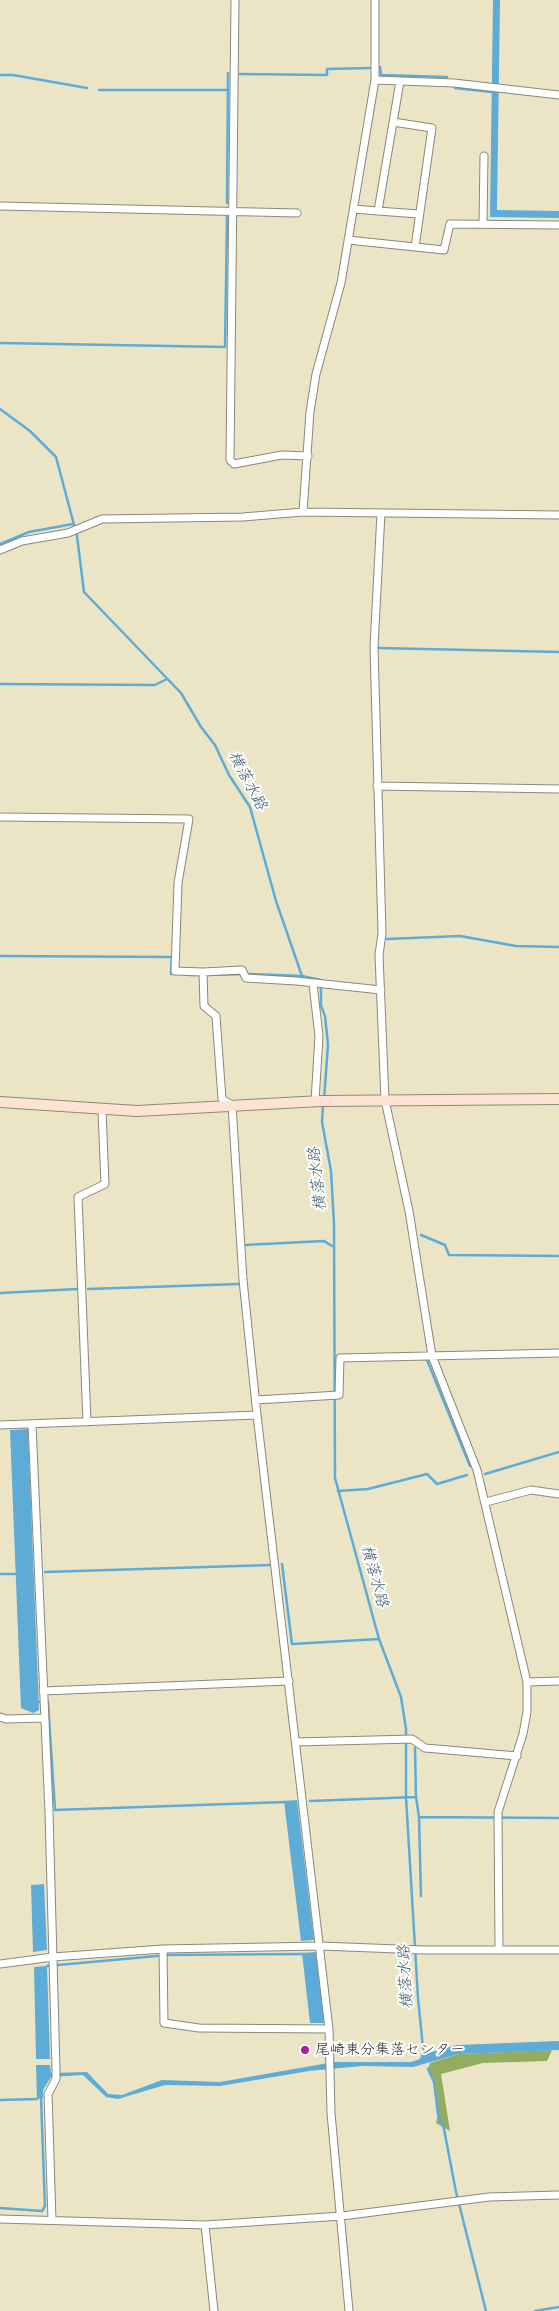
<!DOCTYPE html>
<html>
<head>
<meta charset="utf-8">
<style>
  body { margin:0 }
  canvas { display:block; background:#ebe5c5 }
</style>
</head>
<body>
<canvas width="559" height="2311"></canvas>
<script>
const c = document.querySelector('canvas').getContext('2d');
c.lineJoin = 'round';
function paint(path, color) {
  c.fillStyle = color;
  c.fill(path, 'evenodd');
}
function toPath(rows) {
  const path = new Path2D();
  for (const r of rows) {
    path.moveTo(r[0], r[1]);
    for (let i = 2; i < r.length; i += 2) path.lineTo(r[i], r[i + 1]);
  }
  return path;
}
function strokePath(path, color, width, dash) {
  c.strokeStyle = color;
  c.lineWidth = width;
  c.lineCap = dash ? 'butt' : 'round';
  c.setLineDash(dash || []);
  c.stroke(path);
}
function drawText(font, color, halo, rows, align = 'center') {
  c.font = font + ' Pangolin,"Klee One",sans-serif';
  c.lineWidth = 4;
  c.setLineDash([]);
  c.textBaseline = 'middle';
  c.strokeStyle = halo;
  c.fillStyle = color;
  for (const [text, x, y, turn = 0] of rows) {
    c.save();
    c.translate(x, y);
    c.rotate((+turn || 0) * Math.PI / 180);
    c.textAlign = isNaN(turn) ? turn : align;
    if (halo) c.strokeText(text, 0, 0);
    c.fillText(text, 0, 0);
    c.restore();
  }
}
const forest = toPath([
  [552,2050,547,2061,483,2063,441,2074,450,2131,436,2123,438,2114,434,2082,428,2069,430,2063,459,2054]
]);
const water = toPath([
  [493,0,500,0,497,210,559,211,559,218,490,217],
  [28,1429,39,1710,33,1713,21,1708,10,1430],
  [297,1800,314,1940,301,1941,284,1801],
  [44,1884,47,1950,33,1952,31,1885],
  [316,1952,324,2023,310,2023,302,1953],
  [47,1966,50,2059,36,2059,34,1967],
  [559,2041,559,2050,459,2054,413,2067,362,2066,309,2071,220,2086,165,2085,118,2099,106,2097,83,2075,51,2077,43,2090,43,2098,37,2099,36,2065,50,2065,51,2073,87,2072,108,2094,122,2095,162,2080,220,2082,334,2062,411,2062,420,2059,423,2048,428,2053,457,2045]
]);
const stream = toPath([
  [380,67,381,75,447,77],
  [240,74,327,75,327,69,370,68],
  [0,75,13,75,87,88],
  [455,88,492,92],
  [99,90,228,90],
  [227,203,228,73],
  [0,343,225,347,227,217],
  [0,409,30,431,56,457,77,536,84,592,181,693,201,727,215,745,229,775,250,807,276,901,302,976,321,980,321,1006,325,1016,328,1045,324,1099],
  [0,544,29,532,73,524],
  [378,648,559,652],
  [0,684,155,685,167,679],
  [387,939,460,936,516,946,559,947],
  [0,956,172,957,171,974,176,974],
  [189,975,200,975],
  [207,975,249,974,302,976],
  [323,1105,322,1122,331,1171,334,1224,335,1478,379,1639,401,1697,406,1729,406,1797,418,1998,423,2048],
  [421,1235,445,1245,449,1255,559,1256],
  [244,1247,244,1245,324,1241,332,1246],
  [88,1289,239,1284],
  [0,1293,77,1289],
  [427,1360,470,1466],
  [485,1474,559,1452],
  [338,1491,368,1489,427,1474,437,1484,467,1475],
  [282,1564,292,1644,379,1639],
  [45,1572,270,1565],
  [0,1574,16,1574],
  [39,1702,48,1702,55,1810,286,1802],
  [415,1748,416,1797],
  [310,1801,416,1797,419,1817,559,1818],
  [419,1817,421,1896],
  [47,1966,168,1955,305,1954],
  [428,2069,434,2082,438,2114,444,2129,456,2192,486,2311],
  [0,2100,37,2099],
  [0,2208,42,2211,45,2206,41,2098],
  [535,2311,559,2307]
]);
const street = toPath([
  [235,0,230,460,234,464,282,455,308,456],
  [375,80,454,83,559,95],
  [393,122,432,128,415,247],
  [0,206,297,213],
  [354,209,378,211,400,81],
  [378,211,418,214],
  [483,224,484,156],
  [348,240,444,250,450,224,559,225],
  [303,512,310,412,316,374,341,283,375,80,375,0],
  [381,513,374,647,382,933,379,955,385,1100,409,1211,432,1356,477,1470,527,1682,527,1712,523,1734,498,1812,499,1950],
  [0,550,22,541,68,533,102,519,243,517,303,512,559,515],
  [377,786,559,789],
  [0,817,189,819,178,883,175,971,203,972,204,1006,216,1016,222,1099,232,1105,243,1280,257,1415,329,2029,331,2113,349,2311],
  [203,972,242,970,246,978,296,981,381,990],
  [313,984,319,1036,315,1101],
  [256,1400,339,1395,340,1358,559,1353],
  [87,1422,78,1197,105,1184,102,1110],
  [32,1424,49,1812,56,2070,56,2079,48,2094,52,2220],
  [0,1425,257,1415],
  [486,1502,531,1490,559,1494],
  [527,1682,559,1681],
  [43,1691,289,1681],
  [0,1717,6,1719,44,1718],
  [296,1742,412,1739,425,1748,517,1756],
  [163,1949,164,2023,199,2028,329,2029],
  [0,1964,53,1957,163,1949,321,1946,423,1950,559,1950],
  [0,2219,205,2225,342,2216,489,2197,559,2195],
  [205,2225,214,2311]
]);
const secondary = toPath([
  [0,1102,137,1111,321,1101,559,1099]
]);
const markers = [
  [305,2050,5,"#b5179e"]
];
const poiNames = [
  ["尾崎東分集落センター",315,2050]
];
const waterNames = [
  ["横落水路",247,781,62],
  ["横落水路",318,1179,-96],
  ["横落水路",374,1576,75],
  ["横落水路",406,1977,-93]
];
paint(forest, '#93ad60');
paint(water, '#5cacd7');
strokePath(stream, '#5cacd7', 2.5);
strokePath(street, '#8b8878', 9);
strokePath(secondary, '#8b8878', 12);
strokePath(street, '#fff', 7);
strokePath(secondary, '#fee3d2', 10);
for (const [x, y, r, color] of markers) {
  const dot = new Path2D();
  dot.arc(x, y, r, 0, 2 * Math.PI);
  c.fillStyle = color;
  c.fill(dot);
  strokePath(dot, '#fff', 2);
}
drawText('15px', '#2b2b2b', '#fff', poiNames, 'left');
drawText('italic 16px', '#3f5f70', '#fff', waterNames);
</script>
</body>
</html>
